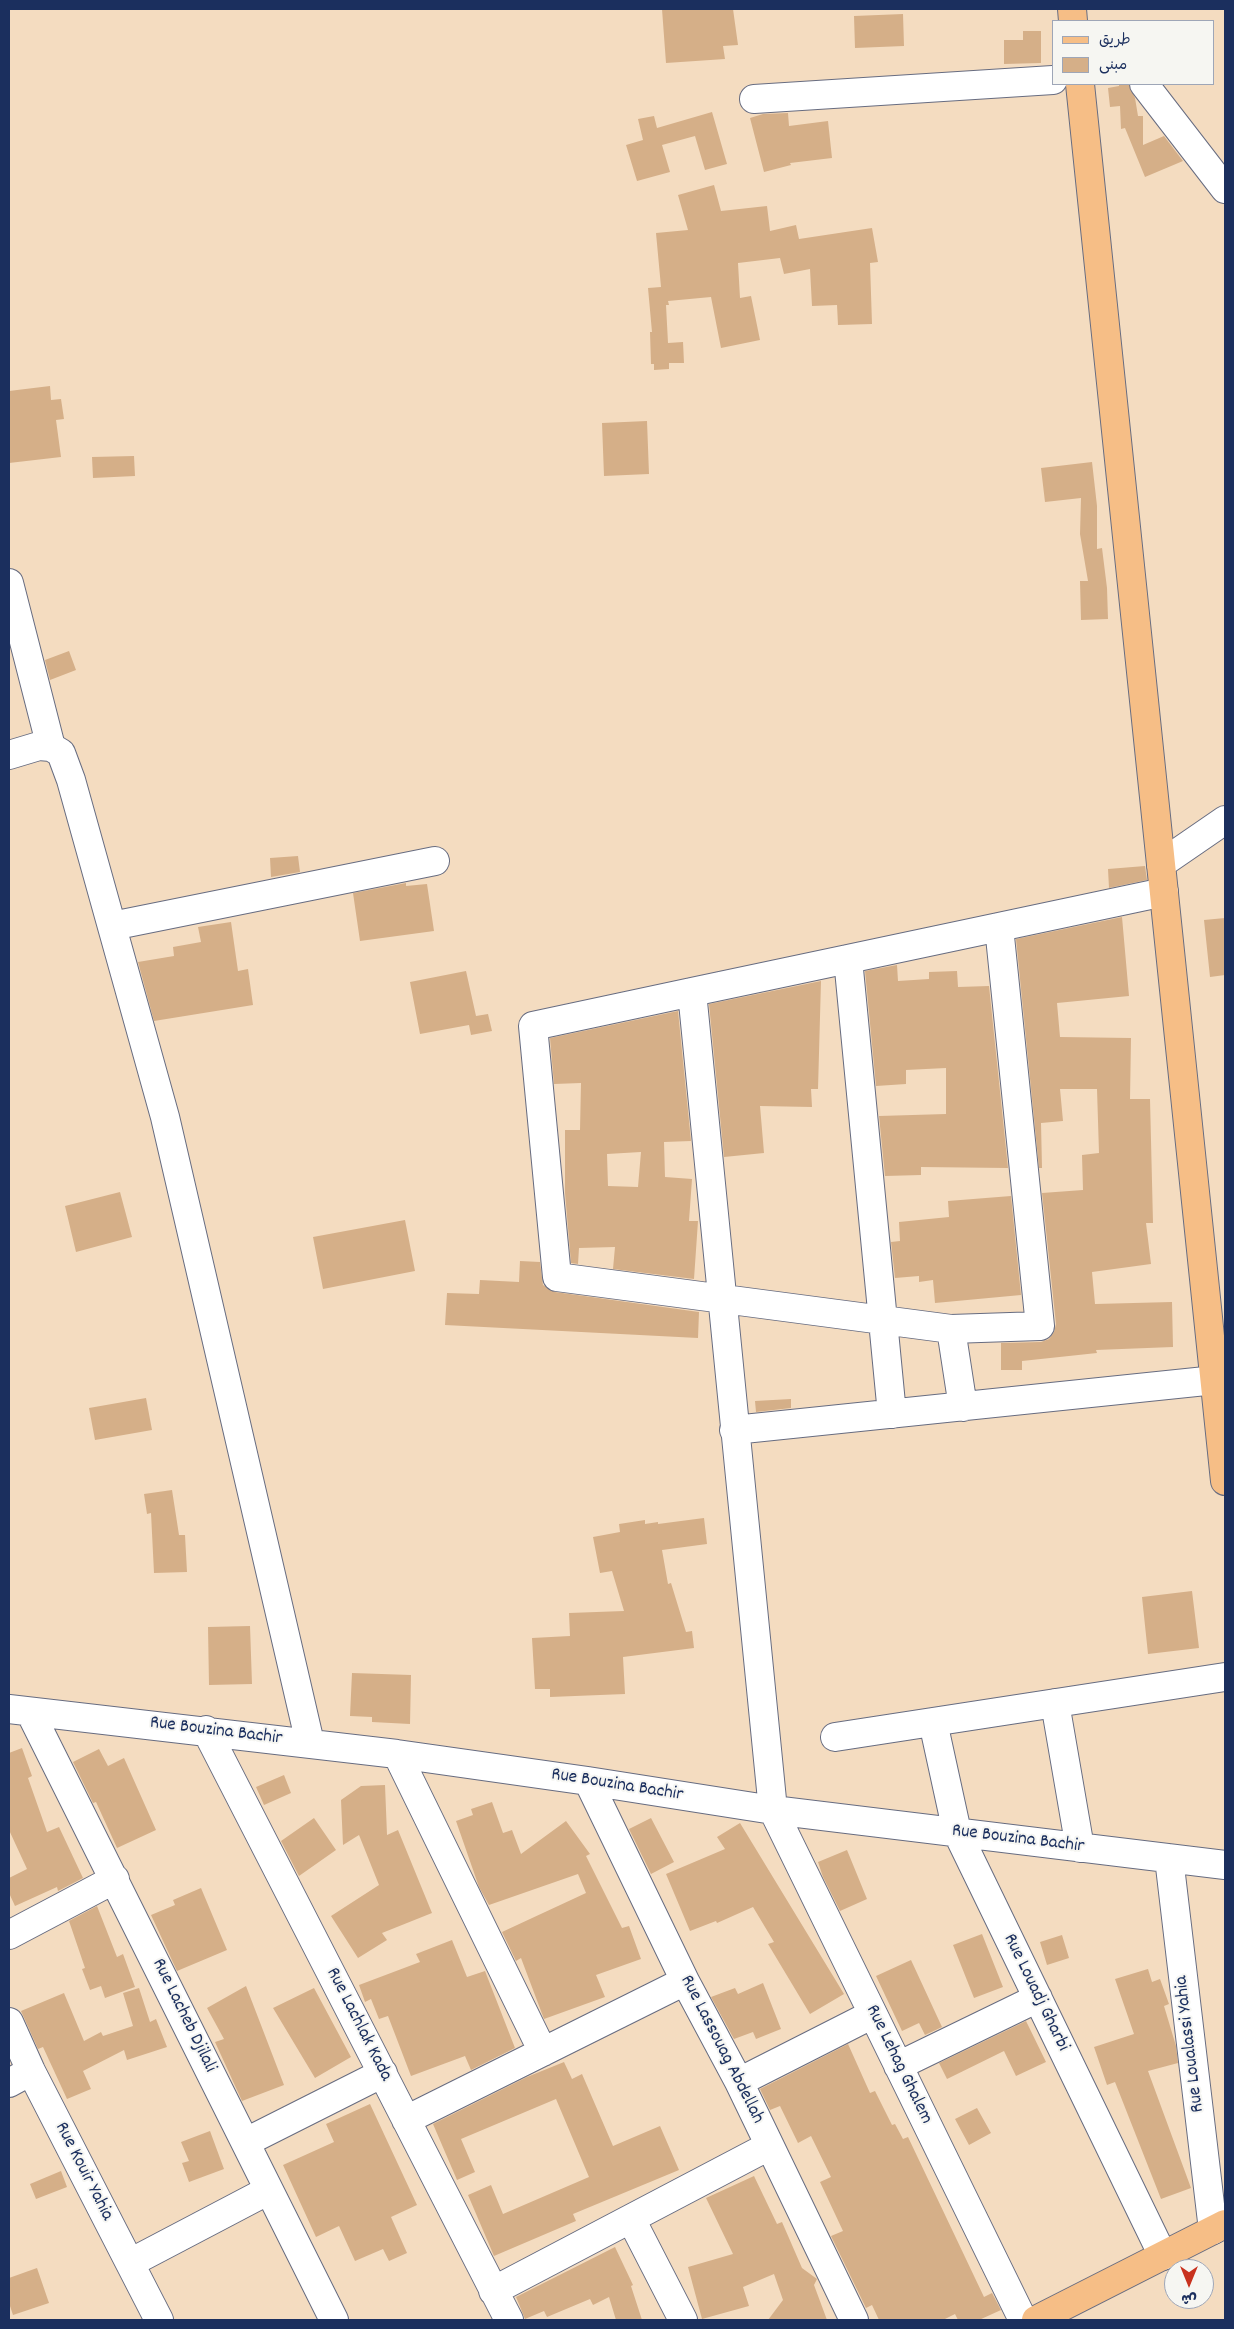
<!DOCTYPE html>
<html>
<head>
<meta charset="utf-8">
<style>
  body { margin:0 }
  #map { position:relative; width:1234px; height:2329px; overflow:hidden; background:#f4dcc0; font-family:Dekko,"Playpen Sans Arabic",sans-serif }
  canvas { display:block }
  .frame { position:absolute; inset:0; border:10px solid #1b2f5e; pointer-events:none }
  .legend { position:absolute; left:1052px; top:20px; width:162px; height:65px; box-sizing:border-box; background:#f6f6f2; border:1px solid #9ea6b7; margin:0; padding:6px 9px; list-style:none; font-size:15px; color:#1b2f5e }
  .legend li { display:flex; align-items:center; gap:10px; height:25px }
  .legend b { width:25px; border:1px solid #9ea6b7 }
  .north { position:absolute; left:1164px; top:2259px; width:50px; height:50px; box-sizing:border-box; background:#f6f6f2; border:1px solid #9ea6b7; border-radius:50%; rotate:180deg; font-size:14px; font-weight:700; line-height:20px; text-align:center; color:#1b2f5e }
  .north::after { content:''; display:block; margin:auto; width:18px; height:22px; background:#c8321e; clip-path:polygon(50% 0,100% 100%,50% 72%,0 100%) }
</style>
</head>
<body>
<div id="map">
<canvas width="1234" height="2329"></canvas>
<div class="frame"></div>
<ul class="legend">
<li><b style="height:6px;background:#f6be86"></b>طريق</li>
<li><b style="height:14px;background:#d5af88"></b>مبنى</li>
</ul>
<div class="north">ش</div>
</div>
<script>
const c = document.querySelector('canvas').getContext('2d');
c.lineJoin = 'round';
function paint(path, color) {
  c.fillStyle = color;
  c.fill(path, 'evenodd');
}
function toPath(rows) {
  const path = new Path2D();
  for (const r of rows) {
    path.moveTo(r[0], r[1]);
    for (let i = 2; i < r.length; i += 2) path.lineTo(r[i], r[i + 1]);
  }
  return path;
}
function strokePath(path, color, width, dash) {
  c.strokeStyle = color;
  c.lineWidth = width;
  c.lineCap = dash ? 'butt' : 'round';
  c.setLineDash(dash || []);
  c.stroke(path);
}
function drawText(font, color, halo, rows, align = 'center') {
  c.font = font + ' Dekko,sans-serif';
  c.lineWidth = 4;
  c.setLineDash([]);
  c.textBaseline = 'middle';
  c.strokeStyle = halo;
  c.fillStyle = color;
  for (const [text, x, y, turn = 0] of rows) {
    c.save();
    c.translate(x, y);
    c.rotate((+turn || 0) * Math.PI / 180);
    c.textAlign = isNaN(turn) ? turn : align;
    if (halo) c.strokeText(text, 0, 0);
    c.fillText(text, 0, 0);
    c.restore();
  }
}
const building = toPath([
  [662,9,733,9,738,45,723,46,725,59,666,63],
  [903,14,904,46,855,48,854,16],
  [1023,31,1041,31,1041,63,1004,64,1004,40,1023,40],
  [1119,84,1129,84,1135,98,1138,116,1143,116,1143,145,1164,136,1183,161,1145,177,1125,128,1121,129,1120,106,1110,107,1108,88,1119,86],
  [712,112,727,164,705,170,695,136,662,145,670,172,637,181,626,145,643,140,638,119,654,116,657,128],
  [788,113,789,126,828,121,832,158,790,163,791,165,764,172,750,118,763,114],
  [714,185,721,211,767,206,770,231,796,225,799,239,872,228,878,262,870,263,872,324,838,325,837,305,812,306,810,269,784,274,780,258,738,263,740,298,751,296,760,340,721,348,711,297,668,301,669,305,666,305,668,343,683,342,684,363,669,363,669,369,654,370,654,364,651,364,650,332,652,332,648,288,661,287,656,233,688,230,678,195],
  [50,386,51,400,61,399,64,419,56,420,61,457,9,463,9,391],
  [647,421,649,474,604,476,602,423],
  [134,456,135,476,93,478,92,457],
  [1092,462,1097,506,1097,549,1102,548,1107,588,1108,619,1081,620,1080,581,1088,581,1080,534,1081,498,1045,502,1041,468],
  [69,651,76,670,50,680,45,660],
  [298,856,300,872,271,877,270,858],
  [1145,866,1147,880,1109,888,1108,869],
  [406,883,406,886,427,884,434,931,360,941,353,893],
  [1122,917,1129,996,1057,1003,1060,1037,1131,1038,1130,1099,1150,1099,1153,1223,1146,1223,1151,1264,1092,1272,1095,1304,1172,1302,1173,1347,1096,1350,1097,1353,1022,1361,1022,1370,1001,1370,1001,1343,1041,1342,1049,1339,1054,1332,1056,1324,1042,1193,1083,1190,1082,1155,1099,1153,1097,1089,1060,1089,1063,1121,1041,1123,1042,1168,1039,1168,1016,939],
  [1225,918,1225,975,1210,977,1204,920],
  [231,922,238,971,248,969,253,1005,154,1021,138,962,174,956,173,947,201,942,198,927],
  [897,965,898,981,929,979,929,972,957,971,958,987,989,986,1008,1168,921,1167,921,1175,885,1176,879,1116,946,1114,946,1068,906,1070,906,1084,876,1086,865,971],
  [466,971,476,1016,488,1014,492,1031,471,1035,469,1025,420,1034,410,982],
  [821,981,818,1089,811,1089,812,1107,760,1106,764,1153,724,1157,709,1004],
  [678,1011,691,1141,664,1142,665,1177,692,1179,689,1221,698,1221,694,1279,613,1269,615,1247,579,1248,578,1264,571,1263,565,1193,565,1130,580,1130,581,1083,554,1084,550,1038],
  [641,1152,638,1187,608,1186,607,1154],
  [120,1192,132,1237,76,1252,65,1206],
  [1011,1196,1021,1295,935,1303,933,1280,919,1282,919,1276,895,1278,891,1242,900,1241,899,1222,949,1217,948,1201],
  [405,1220,415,1271,323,1289,313,1237],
  [520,1261,540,1262,543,1285,555,1292,699,1312,698,1338,445,1325,447,1293,479,1294,480,1280,519,1282],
  [146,1398,152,1430,95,1440,89,1408],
  [791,1399,791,1408,756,1412,755,1401],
  [172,1490,179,1535,185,1535,187,1572,154,1573,151,1513,147,1514,144,1494],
  [704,1518,707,1544,662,1550,668,1584,671,1583,686,1632,692,1631,694,1648,623,1657,625,1694,550,1697,550,1689,535,1689,532,1638,570,1636,569,1613,624,1611,612,1571,600,1573,593,1537,620,1532,619,1524,645,1520,645,1524,658,1522,658,1524],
  [1192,1591,1199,1648,1148,1654,1142,1597],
  [250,1626,252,1684,209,1685,208,1627],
  [352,1673,411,1675,410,1724,372,1722,372,1717,350,1716],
  [22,1748,32,1776,28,1778,47,1832,59,1827,83,1878,58,1891,57,1887,15,1906,9,1893,9,1878,27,1869,9,1830,9,1753],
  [99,1749,108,1766,124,1758,156,1830,117,1848,96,1802,93,1803,73,1762],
  [284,1775,291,1793,264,1805,256,1787],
  [385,1785,387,1835,398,1830,432,1913,382,1933,387,1940,358,1958,331,1916,379,1885,359,1835,343,1845,341,1800,361,1786],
  [492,1802,503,1833,512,1830,521,1854,566,1821,590,1854,586,1856,622,1928,629,1926,641,1959,596,1975,605,1997,544,2019,521,1958,516,1961,502,1932,586,1893,578,1874,489,1905,479,1887,456,1821,473,1815,471,1809],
  [314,1818,336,1850,299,1876,281,1841],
  [651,1818,674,1862,651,1874,629,1829],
  [740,1823,844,1994,810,2014,768,1944,774,1942,753,1907,717,1923,716,1921,690,1931,666,1874,725,1849,717,1837],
  [847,1850,867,1899,840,1911,823,1877,818,1862],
  [201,1888,227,1950,177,1971,151,1915,175,1905,173,1900],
  [97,1906,117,1957,123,1954,135,1987,105,1998,101,1986,90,1990,82,1969,85,1968,69,1921],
  [982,1934,1003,1987,974,1998,953,1945],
  [1062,1935,1069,1958,1047,1965,1040,1942],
  [452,1940,467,1977,485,1971,515,2048,471,2070,465,2056,411,2076,388,2016,379,2019,371,1999,365,2002,359,1985,420,1962,416,1954],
  [911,1960,942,2027,925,2035,919,2023,902,2031,876,1976],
  [1148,1969,1152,1982,1160,1979,1169,2004,1164,2006,1176,2046,1178,2063,1148,2071,1191,2188,1161,2199,1115,2082,1107,2085,1094,2047,1134,2034,1115,1979],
  [763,1983,781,2029,756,2039,753,2032,734,2039,711,1997,735,1988,738,1994],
  [246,1986,284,2085,242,2101,215,2042,224,2039,207,2008],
  [139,1988,150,2022,156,2019,167,2047,127,2060,124,2050,83,2071,91,2089,67,2099,43,2047,38,2049,21,2011,64,1993,84,2041,101,2032,103,2036,133,2026,123,1993],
  [314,1988,351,2057,315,2078,273,2008],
  [1026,2021,1046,2062,1016,2076,1004,2051,947,2079,939,2063],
  [848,2044,870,2093,875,2091,892,2125,895,2124,903,2139,908,2137,984,2297,992,2293,1001,2310,979,2320,958,2320,955,2314,943,2320,879,2320,872,2305,866,2308,831,2236,843,2231,820,2182,831,2177,811,2136,798,2143,780,2106,770,2110,760,2089],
  [564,2062,572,2079,582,2074,613,2146,660,2126,679,2170,573,2214,576,2221,494,2256,468,2195,491,2185,503,2214,589,2177,556,2099,461,2139,475,2172,457,2180,433,2124,527,2077],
  [370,2104,417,2205,391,2217,407,2253,389,2261,383,2249,355,2261,339,2226,316,2237,283,2165,334,2142,326,2124],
  [977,2108,991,2133,969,2145,955,2119],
  [210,2131,224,2169,189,2182,182,2163,189,2161,181,2142],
  [61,2171,67,2187,36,2199,30,2184],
  [754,2176,777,2224,782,2222,802,2268,817,2279,814,2285,827,2320,768,2320,783,2300,774,2274,743,2287,749,2306,702,2319,688,2267,733,2254,706,2198],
  [615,2247,633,2285,631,2286,642,2320,616,2320,609,2297,593,2305,590,2299,547,2317,544,2311,525,2319,516,2297],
  [37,2268,49,2303,13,2315,9,2303,9,2278]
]);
const minor = toPath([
  [1144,84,1225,189],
  [754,99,1053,80],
  [9,583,51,747],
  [9,755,39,746,51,747,61,753,71,780,165,1117,310,1743],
  [1161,864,1225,820],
  [112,926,435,861],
  [999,927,1040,1326,951,1329,557,1277,533,1026,692,992,848,959,999,927,1164,892],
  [848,959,892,1414],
  [692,992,773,1810,1023,2320],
  [951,1329,963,1407],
  [734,1430,1225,1379],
  [1055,1703,1080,1848],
  [9,1709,397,1754,588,1781,773,1810,1225,1865],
  [30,1712,334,2320],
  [933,1722,957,1832,1163,2256],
  [206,1730,509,2320],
  [835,1737,1225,1677],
  [397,1754,543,2052],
  [588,1781,685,1981,739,2082,854,2320],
  [1169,1858,1213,2230],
  [9,1935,115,1879],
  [9,2022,31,2071,159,2320],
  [898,2066,1038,1998],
  [739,2082,873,2014],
  [9,2083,31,2071],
  [406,2120,685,1981],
  [246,2142,383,2073],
  [631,2219,683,2320],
  [130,2263,269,2190],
  [493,2291,769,2146]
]);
const major = toPath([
  [1072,9,1073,21],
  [1080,84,1225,1481],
  [1036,2320,1225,2224]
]);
const streetNames = [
  ["Rue Bouzina Bachir",216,1732,7],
  ["Rue Bouzina Bachir",617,1786,9],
  ["Rue Bouzina Bachir",1018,1840,7],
  ["Rue Louadj Gharbi",1035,1993,64],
  ["Rue Lacheb Djilali",183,2016,64],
  ["Rue Lachlak Kada",358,2025,63],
  ["Rue Loualassi Yahia",1191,2044,-97],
  ["Rue Lassouag Abdellah",721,2050,63],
  ["Rue Lehag Ghalem",898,2065,64],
  ["Rue Kouir Yahia",83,2172,63]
];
paint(building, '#d5af88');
strokePath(minor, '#676c80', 30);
strokePath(major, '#676c80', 30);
strokePath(minor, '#fff', 28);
strokePath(major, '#f6be86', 28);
drawText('19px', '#1b2f5e', '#f6f6f2', streetNames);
</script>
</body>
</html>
